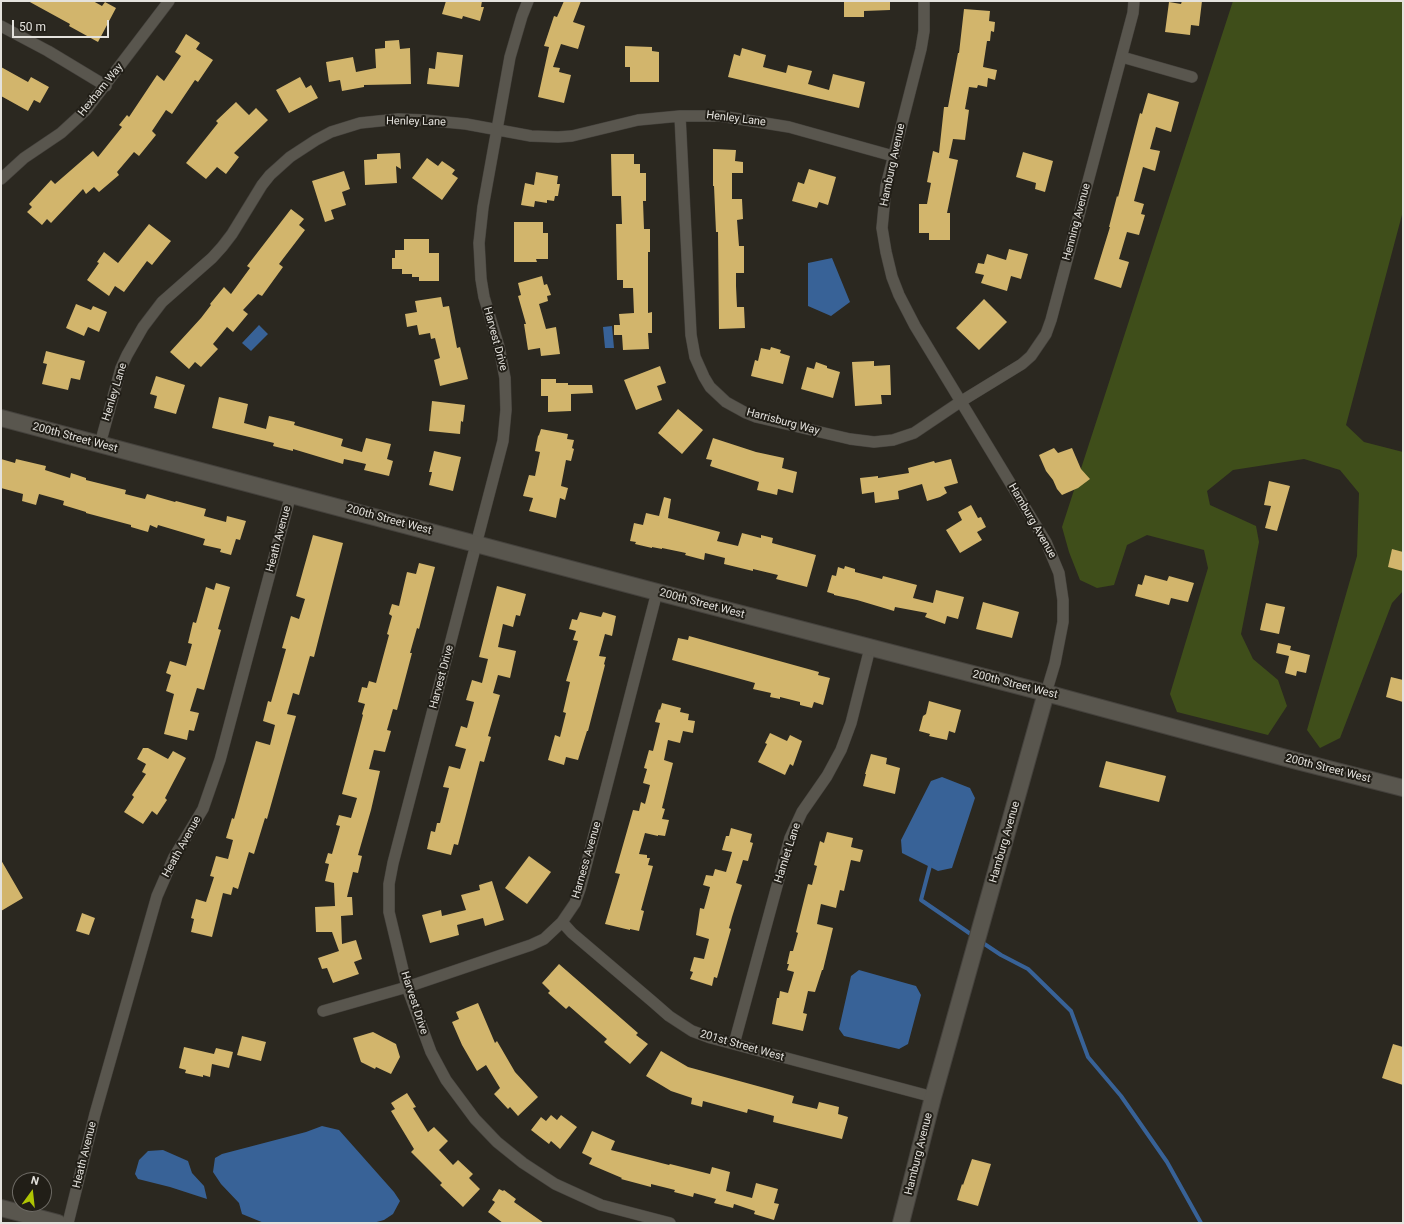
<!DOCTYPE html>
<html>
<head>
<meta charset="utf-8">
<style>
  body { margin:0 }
  #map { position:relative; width:1404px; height:1224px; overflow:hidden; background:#2b2820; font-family:Roboto,sans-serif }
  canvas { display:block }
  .frame { position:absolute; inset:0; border:2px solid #e4e2dd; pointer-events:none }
  .north { position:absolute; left:12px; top:1172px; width:40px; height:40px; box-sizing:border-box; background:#211e17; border:1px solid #6f6c66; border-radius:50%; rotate:15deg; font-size:11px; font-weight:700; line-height:16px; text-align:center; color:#e4e2dd }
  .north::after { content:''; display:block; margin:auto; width:14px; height:18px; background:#afc503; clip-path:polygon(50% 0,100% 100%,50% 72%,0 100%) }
  .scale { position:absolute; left:12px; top:20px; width:97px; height:18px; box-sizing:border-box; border:2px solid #e4e2dd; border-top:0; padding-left:5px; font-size:12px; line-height:14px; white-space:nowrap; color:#e4e2dd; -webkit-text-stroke:3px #211e17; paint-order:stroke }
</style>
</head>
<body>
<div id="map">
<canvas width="1404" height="1224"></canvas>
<div class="frame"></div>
<div class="north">N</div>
<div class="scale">50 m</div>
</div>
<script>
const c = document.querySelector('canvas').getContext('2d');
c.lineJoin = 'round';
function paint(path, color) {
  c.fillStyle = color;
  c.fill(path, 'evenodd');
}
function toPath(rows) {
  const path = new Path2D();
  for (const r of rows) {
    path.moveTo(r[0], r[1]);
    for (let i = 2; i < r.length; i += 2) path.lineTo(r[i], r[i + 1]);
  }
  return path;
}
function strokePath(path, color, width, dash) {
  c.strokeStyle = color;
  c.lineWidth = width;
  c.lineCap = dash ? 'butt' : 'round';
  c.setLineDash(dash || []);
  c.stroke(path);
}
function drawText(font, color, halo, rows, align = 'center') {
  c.font = font + ' Roboto,sans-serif';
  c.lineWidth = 4;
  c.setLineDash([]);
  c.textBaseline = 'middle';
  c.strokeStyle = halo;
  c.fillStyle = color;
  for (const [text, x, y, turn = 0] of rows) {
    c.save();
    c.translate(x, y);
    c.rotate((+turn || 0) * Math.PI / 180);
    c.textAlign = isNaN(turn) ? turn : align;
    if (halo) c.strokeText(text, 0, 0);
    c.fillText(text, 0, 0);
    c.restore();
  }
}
const green = toPath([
  [1233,1,1403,1,1403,211,1346,425,1364,442,1403,452,1403,591,1392,603,1340,738,1320,748,1307,730,1357,556,1359,493,1340,470,1304,459,1233,470,1207,491,1210,505,1256,526,1259,542,1241,634,1253,659,1278,680,1287,706,1268,735,1177,712,1170,694,1208,568,1204,550,1147,535,1127,545,1114,585,1097,588,1080,580,1069,552,1062,527]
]);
const water = toPath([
  [832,258,850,302,831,316,808,306,808,263],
  [259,325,268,334,251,351,242,343],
  [612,326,614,348,605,348,603,327],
  [942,777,970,788,975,798,952,868,938,871,902,853,901,840,931,781],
  [859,970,916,986,921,995,908,1044,899,1049,844,1036,839,1029,851,976],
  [322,1126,339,1130,394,1192,400,1201,393,1214,384,1220,373,1223,264,1223,242,1214,239,1203,221,1184,213,1172,215,1158,222,1154,306,1132],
  [163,1150,188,1161,192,1173,204,1186,207,1199,170,1187,138,1179,135,1174,139,1160,148,1151]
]);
const stream = toPath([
  [931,862,921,900,975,937],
  [980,941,1001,955,1028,969,1071,1011,1088,1057,1121,1096,1167,1162,1201,1223]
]);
const building = toPath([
  [28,1,93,1,102,6,105,2,116,8,98,42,69,26,70,24],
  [446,1,482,1,481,7,484,7,480,21,463,16,462,19,442,14],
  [564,1,581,1,573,22,585,26,578,49,561,44,553,67,560,68,559,72,571,75,564,103,538,97,549,47,544,46,554,16,557,17],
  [844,1,890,1,890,10,864,11,864,17,844,17],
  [1182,1,1202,1,1199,26,1191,25,1190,35,1165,32,1169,2,1181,4],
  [964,9,990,11,989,21,995,22,994,32,991,31,990,41,987,41,983,67,997,70,995,80,988,78,987,87,978,85,977,88,969,87,965,109,969,110,965,140,953,139,949,158,958,160,947,213,950,213,950,240,929,240,929,233,919,233,919,204,927,204,931,183,927,182,933,151,939,153,944,107,948,107,958,53,959,53],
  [186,34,200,43,196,49,213,60,198,82,195,80,172,114,166,110,152,131,156,135,139,156,134,152,117,172,119,175,99,192,94,187,86,194,83,189,51,223,47,219,42,225,27,212,32,207,29,204,51,180,55,184,93,151,98,157,122,127,119,125,127,115,129,117,157,75,164,81,181,56,175,52],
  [399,40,400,49,410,48,411,84,364,85,364,87,342,91,340,80,329,82,326,62,353,57,356,72,376,68,375,49,385,48,385,41],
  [625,46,652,47,652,51,659,52,659,82,630,82,630,67,625,67],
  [742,48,766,55,763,67,786,73,788,65,812,71,808,84,829,90,833,74,865,82,859,108,728,77,734,54,740,56],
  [437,52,463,55,459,87,427,84,429,68,435,69],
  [1,67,28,82,31,77,49,87,40,103,34,100,28,111,1,96],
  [300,77,306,88,311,85,318,98,289,113,276,90],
  [1148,93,1179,102,1171,132,1156,127,1150,149,1160,151,1155,171,1143,167,1134,201,1144,204,1141,214,1145,215,1139,235,1127,232,1119,259,1129,262,1121,288,1094,279,1110,227,1109,227,1117,196,1118,197,1140,113,1142,114],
  [236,102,249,115,256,108,268,120,234,153,239,157,226,174,217,167,206,179,186,163,218,123,216,121],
  [713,149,736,150,735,161,743,162,743,173,732,173,732,199,742,199,743,219,737,220,739,246,744,246,744,273,736,273,736,286,737,307,744,307,745,328,719,329,718,232,716,232,714,186,713,186],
  [1023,152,1053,161,1045,192,1035,189,1036,183,1016,177],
  [400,153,401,169,396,166,397,183,365,185,364,160,377,159,377,154],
  [611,154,634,154,634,164,640,164,640,173,646,173,646,201,643,201,644,229,650,229,650,252,648,252,648,313,652,312,652,333,648,333,649,349,623,350,622,335,614,335,614,325,620,325,619,314,634,313,633,288,623,288,623,280,617,280,616,224,622,224,621,196,612,196],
  [427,158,438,166,442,161,455,170,452,174,458,178,442,200,412,178],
  [809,169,836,177,828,205,819,202,817,208,792,201,798,182,804,184],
  [344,171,350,189,342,192,346,205,331,210,334,219,325,222,312,181],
  [536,172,558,176,557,184,560,184,558,196,555,196,554,201,547,200,547,203,535,201,534,207,521,205,525,183,534,185],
  [291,209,304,219,299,225,305,230,279,264,283,267,262,296,258,294,243,310,248,314,233,332,227,327,213,344,218,349,201,367,195,362,189,369,170,352,201,318,211,305,210,304,224,287,231,294,250,268,247,266],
  [514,222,543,222,543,233,548,233,548,259,536,259,537,262,514,262],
  [149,224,171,241,152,265,147,261,124,292,115,286,109,296,87,280,99,263,97,262,104,252,118,263],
  [404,239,429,239,429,253,439,253,439,281,419,281,419,277,412,277,412,274,402,274,402,269,392,269,392,258,395,258,395,250,404,250],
  [1009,249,1028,254,1021,279,1011,276,1007,291,981,283,984,275,975,273,978,263,984,264,987,254,1006,260],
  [542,276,544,285,547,284,551,295,547,296,548,301,539,304,546,329,556,327,560,354,541,356,540,348,528,350,524,324,526,324,518,296,521,295,518,283],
  [441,297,443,307,449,306,457,348,460,347,468,379,440,386,434,360,440,358,435,338,431,339,430,333,419,335,417,325,407,327,405,314,417,312,415,301],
  [984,299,1007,322,979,350,956,328],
  [76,304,91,310,93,306,107,312,99,332,88,327,84,336,66,328],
  [771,347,781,350,780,353,790,356,783,384,751,376,755,360,758,361,761,348,770,350],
  [46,351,85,361,80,380,71,378,68,390,42,384,47,364,43,363],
  [874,361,874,366,890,365,891,395,881,395,882,404,855,406,852,362],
  [816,362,827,366,827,368,840,372,833,398,801,389,807,367,814,369],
  [660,366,666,383,657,386,662,400,636,410,624,380],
  [156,376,185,385,176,414,154,408,157,396,150,394],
  [541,379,556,379,556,383,568,383,568,385,592,385,593,393,571,394,571,411,548,412,548,396,541,396],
  [219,397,248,404,244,423,266,429,269,416,295,422,294,425,343,439,341,446,362,452,366,438,391,444,387,459,393,461,389,476,364,470,366,464,344,459,343,464,293,449,293,451,273,446,274,443,212,428],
  [432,401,465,405,463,422,461,421,460,434,429,431],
  [678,409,703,430,682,454,658,433],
  [541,429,568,434,567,439,574,440,572,448,574,449,571,461,566,460,561,486,568,488,565,500,560,498,556,518,529,511,533,498,523,496,529,475,535,476,540,452,535,451,538,436,539,435],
  [713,438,756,452,784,458,782,468,797,472,793,493,778,489,777,495,757,490,759,482,710,466,712,460,706,459],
  [1054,448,1058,453,1072,448,1081,469,1090,479,1078,488,1062,495,1057,489,1053,480,1046,471,1039,455],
  [434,451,461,457,453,491,429,485,432,472,429,472],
  [1,459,15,463,16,459,46,466,45,470,70,478,71,473,86,478,86,480,126,490,125,494,145,499,147,494,175,502,176,501,206,509,204,516,226,522,227,516,246,521,240,540,236,539,231,555,220,552,221,549,203,545,205,539,158,525,157,528,150,525,148,532,131,527,131,525,86,513,86,512,63,505,64,501,39,494,36,505,22,501,23,494,1,488],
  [951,459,958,483,944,487,947,493,940,497,927,501,922,484,898,491,899,499,875,503,874,492,862,494,860,478,878,476,878,478,909,473,908,468,934,461,935,463],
  [1269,481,1290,486,1277,531,1265,528,1271,506,1264,505],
  [664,497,671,499,668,518,720,532,717,541,738,546,742,533,761,538,761,535,773,538,772,543,816,555,807,587,776,579,778,575,753,569,753,571,724,564,725,558,705,553,704,560,685,555,686,553,662,548,662,549,652,547,652,548,635,544,636,542,630,541,634,523,643,525,646,513,659,516],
  [971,505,978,518,981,517,986,527,977,532,982,540,960,553,946,530,962,520,958,512],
  [313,535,343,543,314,657,310,656,299,695,293,693,287,714,296,716,267,819,265,818,254,854,249,852,238,889,233,887,231,895,223,893,212,937,191,932,194,919,191,918,196,899,206,902,214,877,210,876,216,856,228,859,233,840,226,838,232,818,234,819,256,741,270,745,275,725,263,721,268,701,271,702,286,649,282,648,291,616,299,619,305,599,296,596],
  [1392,549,1403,552,1403,571,1388,567],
  [419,563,435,567,419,629,417,628,410,653,412,653,397,710,393,709,387,730,391,731,385,752,374,750,369,769,380,771,371,810,358,855,362,856,358,873,353,872,347,897,352,897,353,915,341,916,342,944,356,940,362,959,354,962,359,974,333,983,327,968,322,969,318,958,339,951,332,932,316,932,315,907,335,906,334,883,325,881,329,864,325,863,328,853,332,854,340,826,336,825,339,815,351,818,357,798,342,794,363,715,362,714,365,704,358,702,362,687,367,688,369,681,376,683,389,635,387,634,392,616,389,614,392,604,399,606,407,572,416,574],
  [845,566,855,569,855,572,882,579,883,576,917,585,913,598,933,603,936,590,964,597,958,619,947,616,945,624,925,617,927,613,895,607,894,611,857,600,834,595,834,594,827,592,832,575,836,576,838,567,844,569],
  [1145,575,1167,581,1169,576,1194,583,1188,602,1171,598,1169,605,1135,596,1138,584,1142,585],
  [216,583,230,587,218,629,221,630,204,690,197,688,190,711,199,713,194,731,189,730,187,740,164,734,174,694,166,691,171,675,166,673,170,661,186,666,192,644,188,643,193,622,196,623,206,587,214,590],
  [497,586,526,594,520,616,516,615,513,627,503,624,498,647,516,651,510,678,498,675,493,693,500,695,488,736,491,737,484,762,480,761,458,845,454,844,451,855,427,849,431,831,435,832,437,823,440,823,449,788,443,787,449,766,460,769,466,749,455,746,461,726,467,728,474,702,466,700,472,680,482,683,488,659,479,657],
  [983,602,1019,612,1012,638,976,629],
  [1266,603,1285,607,1279,634,1260,630],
  [580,612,601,617,603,612,616,616,612,636,605,634,599,656,606,657,604,664,605,665,588,731,587,731,578,760,566,757,564,765,548,760,555,735,560,737,566,713,563,712,570,682,566,681,578,641,573,640,576,631,569,629,572,619,577,620],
  [689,636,819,672,818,675,830,678,823,705,814,702,812,708,800,705,800,702,780,697,780,699,770,697,771,693,753,689,755,683,672,660,678,638,688,640],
  [1278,643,1291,646,1290,650,1310,655,1306,673,1297,671,1296,676,1285,673,1289,656,1276,653],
  [1391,677,1403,680,1403,702,1386,697],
  [929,701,961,710,955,733,949,731,947,740,929,736,930,734,919,731,923,716,926,714],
  [662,703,681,708,680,712,689,714,688,720,695,721,693,733,683,731,680,743,668,740,664,760,673,763,662,808,665,809,662,819,669,820,665,836,658,835,658,836,645,833,639,854,647,855,647,858,650,858,648,865,653,866,641,910,644,911,639,931,630,929,630,930,605,924,620,874,615,873,633,810,639,811,641,802,645,804,650,785,643,783,647,769,644,768,649,750,653,751,660,723,655,722,659,709,660,710],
  [770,733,787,741,790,735,802,741,793,766,790,764,785,775,758,762,767,744,765,743],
  [143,748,148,748,168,759,173,751,186,758,165,798,167,800,157,815,152,811,143,824,124,812,134,797,132,795,146,774,142,772,146,764,137,759],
  [871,754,887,758,886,764,900,768,895,794,863,786,866,774,865,774],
  [1106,761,1166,776,1159,802,1099,787],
  [731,828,752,834,750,842,753,843,748,861,743,860,736,883,742,885,732,917,729,928,731,929,717,978,714,977,712,986,690,979,693,972,690,971,694,957,704,959,709,939,696,935,700,908,704,909,710,887,703,885,706,875,713,876,715,869,726,872,732,852,722,850,726,836,729,836],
  [827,832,853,838,851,847,863,850,860,862,851,860,844,891,840,890,836,908,821,904,817,924,833,928,823,970,822,970,815,992,808,991,803,1013,807,1014,803,1031,772,1024,777,998,779,998,780,991,788,993,794,972,787,970,789,964,787,964,790,951,793,951,798,933,796,932,808,884,812,885,817,866,814,865,820,841,824,843],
  [529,856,551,872,527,904,505,888],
  [1,860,23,898,1,911],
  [492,881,504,920,485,926,483,918,457,925,459,935,430,943,422,915,441,910,442,916,466,910,461,895,480,890,479,885],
  [82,913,95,918,89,935,76,931],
  [559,964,638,1033,636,1035,648,1044,630,1064,604,1042,607,1039,569,1006,566,1009,548,993,550,991,542,983],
  [478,1003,495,1043,497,1041,515,1072,538,1097,518,1116,510,1107,508,1109,494,1094,500,1088,486,1065,477,1071,462,1045,452,1022,459,1019,456,1012],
  [373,1032,396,1044,400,1057,391,1074,376,1067,375,1069,361,1062,353,1038],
  [242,1036,266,1042,261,1061,237,1055],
  [1393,1044,1403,1047,1403,1085,1382,1078],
  [184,1047,214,1054,216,1048,233,1052,229,1068,212,1064,210,1077,203,1075,203,1077,185,1073,186,1070,179,1068],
  [661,1051,688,1067,794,1096,792,1103,817,1109,819,1102,839,1107,838,1114,848,1117,842,1139,773,1122,774,1116,748,1109,747,1113,703,1101,702,1107,691,1104,692,1098,671,1091,646,1076],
  [407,1093,416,1107,413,1108,428,1132,434,1127,448,1141,439,1150,453,1165,458,1160,473,1174,469,1178,480,1189,463,1207,440,1185,442,1183,411,1152,414,1149,391,1111,395,1109,391,1103],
  [551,1115,557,1120,561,1115,577,1127,560,1149,551,1141,549,1144,531,1130,541,1117,546,1121],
  [592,1131,615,1141,611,1150,669,1165,670,1164,710,1174,712,1167,730,1172,726,1191,752,1198,756,1183,778,1189,774,1203,779,1204,774,1220,754,1214,755,1211,734,1204,733,1208,714,1203,716,1199,694,1193,693,1197,674,1192,675,1190,651,1184,651,1187,621,1179,622,1178,589,1164,592,1158,582,1153],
  [972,1159,991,1164,978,1206,957,1200,962,1184,963,1185],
  [499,1189,503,1191,504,1190,516,1199,514,1202,544,1223,503,1223,488,1212,495,1202,492,1200]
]);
const street = toPath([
  [528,1,522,16,510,57,483,207,479,243,481,279,484,297,499,347,505,378,506,410,503,441,393,863,389,884,389,912,407,987,431,1052,446,1080,475,1119,497,1142,523,1163,555,1184,601,1205,670,1223],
  [924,1,924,31,921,49,886,186,882,228,886,252,892,277,899,295,915,326,1046,542,1059,573,1063,600,1063,622,1055,663,1046,693],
  [1,26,48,51,106,86],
  [1122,57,1192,77],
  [680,116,691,335,695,357,704,377,710,387,726,402,746,413,756,417,850,439,874,442,893,440,914,433,960,402,1022,364,1031,356,1046,334,1051,320,1133,13,1134,1],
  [1,179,24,158,61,133,86,110,169,1],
  [100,444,121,368,127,355,143,327,162,302,212,258,222,247,232,234,262,185,270,175,290,157,316,140,331,132,360,123,398,119,424,120,466,124,531,136,558,137,572,136,638,120,680,116,721,116,789,127,893,156],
  [562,922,572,933,653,1002,669,1016,692,1031,711,1038,933,1097],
  [323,1011,407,987,531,945,544,939,562,922,575,903,580,889,657,592],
  [734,1044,790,838,802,812,827,776,841,750,851,723,870,648],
  [68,1223,95,1114,157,896,174,857,203,809,220,760,291,494]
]);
const secondary = toPath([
  [1,418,657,592,1046,693,1297,761,1403,788],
  [1,1208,58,1223],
  [901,1223,933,1097,1046,693]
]);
const streetNames = [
  ["Hexham Way",101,90,-51],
  ["Henley Lane",736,119,7],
  ["Henley Lane",416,122,1],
  ["Hamburg Avenue",893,165,-78],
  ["Henning Avenue",1077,222,-75],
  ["Harvest Drive",495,339,75],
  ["Henley Lane",115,392,-73],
  ["Harrisburg Way",783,422,15],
  ["200th Street West",75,438,15],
  ["200th Street West",389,520,15],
  ["Hamburg Avenue",1032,521,60],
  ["Heath Avenue",279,539,-75],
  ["200th Street West",702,604,15],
  ["Harvest Drive",442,677,-75],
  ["200th Street West",1015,685,14],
  ["200th Street West",1328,769,14],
  ["Hamburg Avenue",1005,842,-74],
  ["Heath Avenue",182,847,-61],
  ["Hamlet Lane",788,853,-72],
  ["Harness Avenue",587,860,-74],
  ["Harvest Drive",414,1003,72],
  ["201st Street West",742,1046,16],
  ["Hamburg Avenue",919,1154,-76],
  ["Heath Avenue",85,1155,-76]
];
paint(green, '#3f4e1a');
paint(water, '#386297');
strokePath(stream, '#386297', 4);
paint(building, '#d2b56c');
strokePath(street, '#45423d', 12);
strokePath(secondary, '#45423d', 18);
strokePath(street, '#59564e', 11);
strokePath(secondary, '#59564e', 16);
drawText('11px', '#e4e2dd', '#211e17', streetNames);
</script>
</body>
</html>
